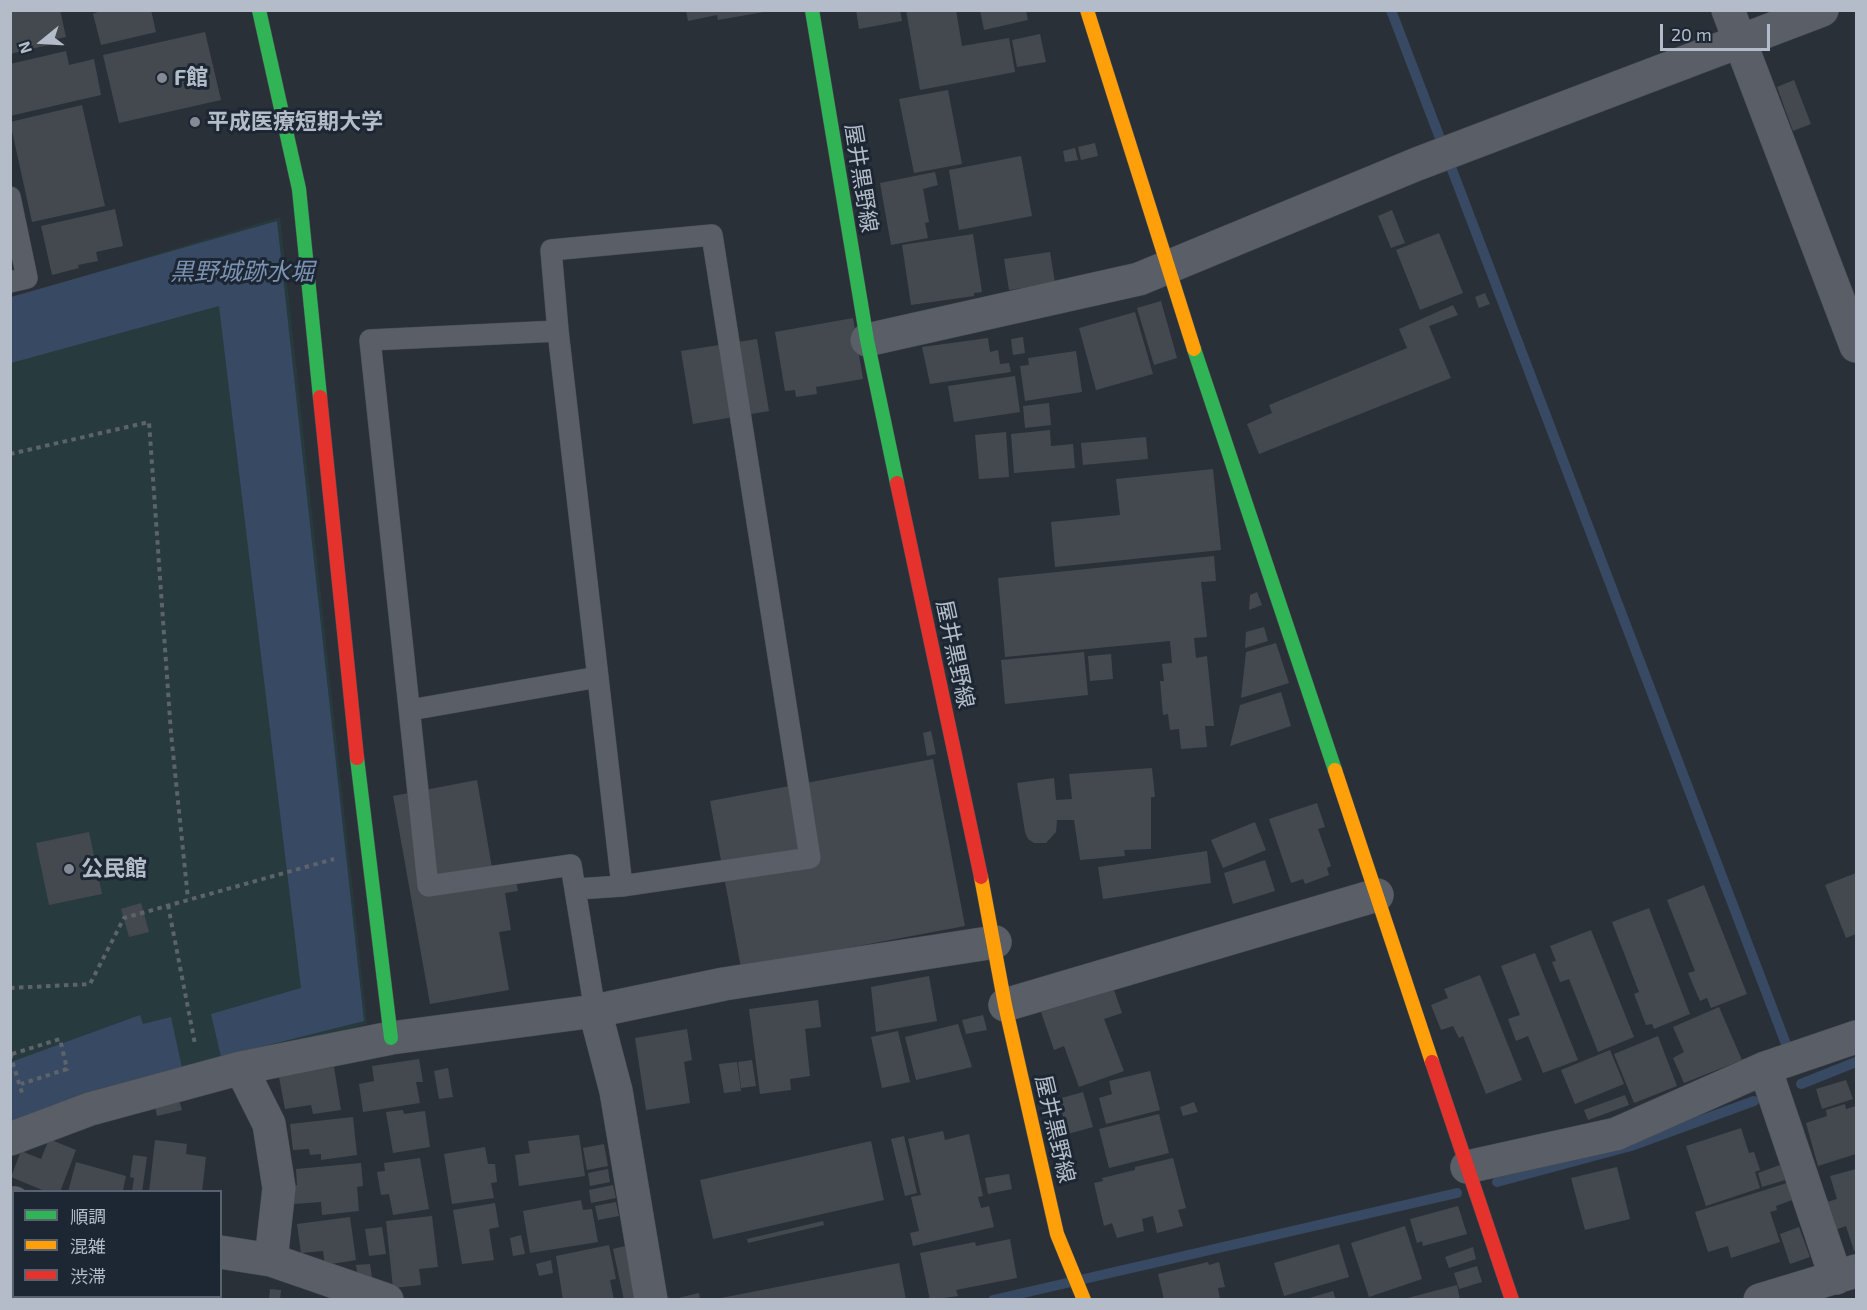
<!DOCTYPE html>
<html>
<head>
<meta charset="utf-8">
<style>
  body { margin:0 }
  #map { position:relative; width:1867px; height:1310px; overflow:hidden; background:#2a3038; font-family:"Exo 2","Noto Sans JP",sans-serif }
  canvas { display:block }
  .frame { position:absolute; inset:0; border:12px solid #b4bcc9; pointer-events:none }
  .legend { position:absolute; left:12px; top:1190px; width:210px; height:108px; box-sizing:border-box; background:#1d2633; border:2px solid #59626f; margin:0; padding:8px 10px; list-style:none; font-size:18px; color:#b4bcc9 }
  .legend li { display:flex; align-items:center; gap:12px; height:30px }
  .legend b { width:30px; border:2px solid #59626f }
  .north { position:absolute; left:12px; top:12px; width:60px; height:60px; -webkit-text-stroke:4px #1d2633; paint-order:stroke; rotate:252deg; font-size:16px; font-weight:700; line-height:24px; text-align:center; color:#b4bcc9 }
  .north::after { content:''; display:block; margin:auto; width:21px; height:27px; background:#b4bcc9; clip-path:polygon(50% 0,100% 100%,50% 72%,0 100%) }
  .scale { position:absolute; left:1660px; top:24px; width:110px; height:27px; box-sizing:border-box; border:3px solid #b4bcc9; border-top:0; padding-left:8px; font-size:18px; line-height:21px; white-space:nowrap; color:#b4bcc9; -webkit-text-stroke:4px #1d2633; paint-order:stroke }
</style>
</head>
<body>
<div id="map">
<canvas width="1867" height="1310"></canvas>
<div class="frame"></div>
<ul class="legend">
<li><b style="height:8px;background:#30b455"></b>順調</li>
<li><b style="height:8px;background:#ff9f0a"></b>混雑</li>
<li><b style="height:8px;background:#e5322d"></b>渋滞</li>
</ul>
<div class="north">N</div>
<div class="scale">20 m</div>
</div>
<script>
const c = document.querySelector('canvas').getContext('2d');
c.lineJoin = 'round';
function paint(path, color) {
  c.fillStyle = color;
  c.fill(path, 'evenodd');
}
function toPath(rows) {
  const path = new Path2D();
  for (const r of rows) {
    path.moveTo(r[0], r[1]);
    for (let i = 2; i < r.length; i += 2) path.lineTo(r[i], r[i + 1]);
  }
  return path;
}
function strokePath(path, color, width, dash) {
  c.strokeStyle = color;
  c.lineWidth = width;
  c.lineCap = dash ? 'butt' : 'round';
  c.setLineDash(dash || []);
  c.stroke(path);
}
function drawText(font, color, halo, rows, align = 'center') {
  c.font = font + ' "Exo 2","Noto Sans JP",sans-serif';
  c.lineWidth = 6;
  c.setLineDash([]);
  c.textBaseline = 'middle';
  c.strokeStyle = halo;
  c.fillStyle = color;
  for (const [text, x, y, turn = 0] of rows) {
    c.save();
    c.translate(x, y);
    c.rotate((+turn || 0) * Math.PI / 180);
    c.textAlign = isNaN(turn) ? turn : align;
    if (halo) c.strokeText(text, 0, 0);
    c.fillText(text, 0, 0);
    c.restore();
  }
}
const green = toPath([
  [280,217,367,1024,11,1126,11,298]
]);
const water = toPath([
  [277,221,364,1021,221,1057,211,1014,301,988,219,306,11,363,11,297],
  [140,1015,143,1024,171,1017,182,1068,11,1122,11,1062]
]);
const stream = toPath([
  [1391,10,1786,1044],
  [1801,1084,1856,1062],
  [1497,1182,1631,1146,1754,1101],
  [993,1300,1457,1193]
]);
const building = toPath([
  [10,10,60,10,66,37,56,39,57,43,10,54],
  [102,10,151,10,156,32,101,45,93,14],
  [686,10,764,10,764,12,718,20,717,15,688,21],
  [856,10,900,10,902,21,859,29],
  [906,10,956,10,962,46,1009,38,1015,72,920,90],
  [980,10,1026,10,1028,20,984,30],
  [205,32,221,100,119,123,103,55],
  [1040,34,1046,62,1017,67,1012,40],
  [66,51,69,65,94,59,101,95,10,116,10,64],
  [1794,80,1811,124,1793,131,1777,87],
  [948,90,962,164,914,173,899,99],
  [82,105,105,206,32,222,10,122],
  [1095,143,1098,156,1081,160,1078,147],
  [1075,148,1078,160,1065,162,1063,151],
  [1021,156,1032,216,959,230,949,170],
  [935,172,938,185,923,189,929,222,925,223,928,238,891,245,880,183],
  [115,209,123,246,96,252,98,261,78,265,79,268,52,275,41,226],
  [1392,210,1405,243,1391,248,1378,216],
  [1439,233,1463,293,1420,310,1396,250],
  [973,234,982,292,974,293,974,296,911,305,902,245],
  [1050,252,1055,283,1009,290,1004,259],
  [1485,293,1490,304,1479,308,1475,297],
  [1161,301,1177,358,1154,365,1137,308],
  [1453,305,1458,315,1429,326,1451,378,1259,454,1247,424,1272,413,1269,405,1407,348,1399,329],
  [1135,312,1153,374,1096,390,1079,328],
  [853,318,863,379,816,387,817,394,796,397,795,390,785,391,775,332],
  [1023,337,1025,353,1013,355,1011,339],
  [988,338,990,352,998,350,1000,364,1009,363,1011,372,930,384,922,347],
  [757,339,769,411,693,424,681,351],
  [1076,351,1082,392,1025,401,1020,366,1029,365,1028,358],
  [1015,376,1020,412,954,422,948,386],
  [1049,403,1051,425,1025,428,1023,406],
  [1050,430,1051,446,1073,444,1075,468,1014,473,1011,434],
  [1006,432,1009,477,979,479,975,435],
  [1146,437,1148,459,1083,465,1081,443],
  [1213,469,1221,550,1055,567,1051,522,1120,515,1116,479],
  [1214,556,1216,581,1201,582,1207,637,1194,638,1196,658,1207,656,1214,726,1205,726,1207,747,1181,749,1179,729,1170,730,1168,714,1163,715,1160,681,1164,681,1162,664,1172,663,1170,641,1005,657,998,578],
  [1257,592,1262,605,1249,610,1250,595],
  [1264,627,1268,641,1245,648,1246,632],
  [1276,643,1289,683,1241,698,1246,652],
  [1084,652,1088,695,1005,704,1001,660],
  [1111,654,1113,679,1090,681,1088,656],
  [1281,692,1291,726,1230,746,1240,705],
  [931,731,936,754,927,756,923,733],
  [933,759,965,926,741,968,710,801],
  [1152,768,1155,797,1151,797,1151,849,1124,850,1125,856,1080,860,1074,820,1057,820,1056,832,1046,843,1034,843,1028,839,1025,832,1017,783,1054,778,1056,800,1072,799,1069,774],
  [477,780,493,874,514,871,518,891,505,893,511,930,499,932,509,990,430,1004,393,796],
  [1317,803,1325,827,1318,829,1331,866,1327,868,1329,875,1305,884,1303,879,1291,883,1269,819],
  [1255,822,1266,850,1223,868,1211,840],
  [89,832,102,894,49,905,36,843],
  [1207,851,1211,883,1103,899,1098,867],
  [1265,860,1275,891,1233,904,1224,873],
  [1856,873,1856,934,1846,938,1825,885],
  [1704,885,1747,994,1711,1008,1707,998,1700,1001,1688,973,1695,971,1667,900],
  [141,903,149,932,129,937,121,909],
  [1649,908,1690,1014,1654,1029,1652,1024,1646,1025,1634,994,1639,992,1612,922],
  [1591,930,1634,1037,1598,1052,1569,979,1560,982,1552,962,1556,961,1550,946],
  [1535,953,1578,1060,1543,1073,1528,1036,1516,1041,1508,1019,1520,1015,1501,966],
  [1480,975,1522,1080,1486,1094,1463,1036,1459,1038,1453,1026,1441,1030,1431,1005,1448,998,1444,989],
  [929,976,937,1021,876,1032,871,987],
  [1114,990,1122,1013,1104,1019,1124,1071,1079,1087,1064,1046,1054,1050,1041,1012],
  [818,1000,821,1027,805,1029,810,1076,790,1079,791,1090,760,1094,749,1009],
  [1719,1007,1742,1060,1684,1083,1673,1058,1684,1052,1673,1027],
  [983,1015,987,1030,966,1034,962,1020],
  [958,1024,972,1067,916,1080,905,1037],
  [687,1029,692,1060,684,1062,690,1103,646,1110,635,1038],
  [898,1031,910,1082,882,1088,871,1037],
  [1658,1036,1677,1086,1634,1103,1614,1054],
  [1610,1050,1624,1084,1575,1104,1561,1070],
  [419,1059,423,1082,416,1082,420,1103,363,1112,359,1084,374,1081,372,1066],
  [752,1060,756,1086,741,1088,738,1062],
  [737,1062,741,1091,724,1093,719,1064],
  [334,1067,341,1110,313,1114,311,1105,285,1109,279,1077],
  [448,1068,453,1097,439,1099,434,1071],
  [1150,1071,1160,1110,1106,1124,1099,1098,1112,1094,1109,1081],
  [1846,1080,1853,1099,1822,1109,1816,1089],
  [1083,1092,1093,1127,1068,1134,1058,1099],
  [1625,1095,1629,1105,1588,1120,1584,1110],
  [179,1100,182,1110,157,1116,155,1106],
  [1194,1102,1198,1112,1183,1116,1180,1107],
  [1845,1104,1846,1109,1856,1106,1856,1154,1818,1166,1806,1123,1827,1116,1826,1110],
  [403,1110,404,1114,425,1111,430,1147,393,1153,386,1112],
  [1159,1114,1169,1153,1109,1168,1099,1129],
  [353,1117,357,1155,321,1160,321,1154,310,1155,309,1149,293,1150,290,1124],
  [1741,1128,1749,1153,1754,1152,1760,1170,1755,1172,1760,1188,1706,1206,1686,1146],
  [943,1131,945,1140,969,1134,983,1196,978,1197,981,1208,989,1206,994,1227,913,1246,910,1233,919,1231,911,1197,921,1195,908,1139],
  [579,1135,585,1176,519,1186,515,1155,530,1153,528,1141],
  [904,1136,917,1193,905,1196,891,1139],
  [49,1139,76,1150,60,1192,47,1192,11,1177,21,1151,41,1159],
  [155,1140,187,1144,186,1154,206,1157,202,1192,149,1192],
  [871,1141,884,1200,713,1239,700,1180],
  [604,1144,608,1166,587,1170,583,1148],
  [485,1147,488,1164,495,1164,497,1182,491,1183,494,1198,452,1204,444,1154],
  [133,1155,147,1157,142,1192,132,1192,134,1178,130,1177],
  [420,1158,429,1209,393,1215,389,1194,381,1195,377,1172,385,1171,384,1163],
  [1173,1158,1186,1208,1178,1210,1183,1226,1157,1233,1153,1216,1142,1219,1144,1231,1117,1238,1112,1223,1104,1226,1094,1183,1103,1181,1102,1178,1135,1170,1135,1167],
  [76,1162,126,1176,123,1190,127,1192,68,1192],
  [361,1163,363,1186,357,1187,359,1211,322,1215,321,1202,294,1204,293,1186,297,1185,296,1169],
  [1780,1165,1785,1180,1762,1187,1758,1173],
  [1617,1167,1630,1219,1585,1230,1571,1178],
  [608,1169,610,1182,590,1186,588,1173],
  [1856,1169,1856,1250,1854,1251,1846,1226,1835,1230,1827,1202,1837,1199,1830,1176],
  [1009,1174,1012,1189,988,1194,985,1178],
  [1787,1183,1792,1200,1776,1206,1777,1210,1770,1212,1780,1242,1731,1258,1728,1246,1708,1252,1695,1212],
  [613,1185,616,1198,591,1203,589,1190],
  [581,1200,583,1210,592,1209,598,1242,530,1253,523,1211],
  [616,1202,619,1216,598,1220,595,1206],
  [495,1203,499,1227,489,1229,494,1260,462,1264,453,1210],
  [1458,1206,1467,1234,1423,1246,1422,1241,1417,1243,1410,1219],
  [432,1216,438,1267,419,1269,421,1285,393,1288,386,1221],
  [350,1217,356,1260,325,1265,323,1251,301,1253,297,1224],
  [823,1221,824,1225,748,1243,747,1239],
  [1405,1226,1422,1279,1369,1297,1351,1243],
  [382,1227,386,1254,369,1256,365,1229],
  [1799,1227,1810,1257,1790,1264,1780,1234],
  [521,1235,525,1254,513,1256,510,1238],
  [1010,1239,1017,1278,956,1290,958,1296,930,1300,920,1253,975,1242,976,1246],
  [1339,1244,1349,1277,1284,1296,1274,1263],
  [609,1245,616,1279,610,1280,614,1300,563,1300,556,1256],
  [625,1246,636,1299,634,1300,624,1300,613,1249],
  [1473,1247,1476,1259,1449,1268,1445,1257],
  [551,1260,553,1273,539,1276,536,1264],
  [1208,1262,1209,1265,1219,1262,1225,1287,1218,1288,1220,1300,1164,1300,1158,1274],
  [899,1263,906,1300,721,1300,721,1298],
  [370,1264,372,1277,358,1277,356,1265],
  [1477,1266,1482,1282,1459,1289,1454,1273],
  [1457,1285,1460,1300,1404,1300,1404,1299],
  [270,1289,281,1290,280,1300,269,1300],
  [1333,1291,1336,1300,1306,1300,1306,1299],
  [699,1293,700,1300,674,1300,674,1299],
  [33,1296,99,1296,99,1298,33,1300],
  [116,1296,156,1296,156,1300,116,1300]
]);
const path = toPath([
  [10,454,149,422,171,733,188,899],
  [168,905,195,1044],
  [10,988,90,984,124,918,334,859],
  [10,1054,23,1096],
  [12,1054,60,1039,67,1069,21,1084]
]);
const lane = toPath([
  [10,197,27,278,10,282],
  [558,331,622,886,810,858,712,235,551,250,558,331,370,340,428,886,571,865,595,1011],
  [410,710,598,677],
  [577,889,622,886]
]);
const street = toPath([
  [1728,10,1856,346],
  [867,340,1139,279,1417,164,1822,10],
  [1005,1005,1377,895],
  [595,1011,616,1091,651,1300],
  [241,1068,269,1124,279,1188,271,1260],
  [1765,1068,1836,1278],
  [10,1139,90,1109,241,1068,391,1038,595,1011,724,984,995,942],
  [1467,1167,1616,1134,1765,1068,1856,1037],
  [10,1203,14,1203],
  [10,1240,14,1262],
  [220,1252,271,1260,387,1300],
  [18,1296,19,1300],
  [1760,1300,1856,1271]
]);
const fast = toPath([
  [259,10,299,189,320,397],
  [812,10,867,340,897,483],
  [1194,349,1335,770],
  [357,758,391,1038]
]);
const slow = toPath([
  [1087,10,1194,349],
  [1335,770,1432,1062],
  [981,877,1005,1005,1057,1234,1084,1300]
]);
const jam = toPath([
  [320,397,357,758],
  [897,483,981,877],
  [1432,1062,1512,1300]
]);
const markers = [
  [162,78,6,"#848b96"],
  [195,122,6,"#848b96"],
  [69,869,6,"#848b96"]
];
const poiNames = [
  ["F館",174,78],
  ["平成医療短期大学",207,122],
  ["公民館",81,869]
];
const streetNames = [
  ["屋井黒野線",861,178,81],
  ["屋井黒野線",955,654,78],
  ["屋井黒野線",1055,1129,77]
];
const waterNames = [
  ["黒野城跡水堀",242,272]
];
paint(green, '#273a3e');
paint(water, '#384963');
strokePath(stream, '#384963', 10);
paint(building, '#444950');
strokePath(lane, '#484c53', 22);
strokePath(street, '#484c53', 34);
strokePath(fast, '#484c53', 15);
strokePath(slow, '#484c53', 15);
strokePath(jam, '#484c53', 15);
strokePath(path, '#5d636a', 4, [4.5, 4.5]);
strokePath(lane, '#5a5e66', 21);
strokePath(street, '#5a5e66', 33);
strokePath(fast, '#30b455', 14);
strokePath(slow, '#ff9f0a', 14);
strokePath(jam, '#e5322d', 14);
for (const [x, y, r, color] of markers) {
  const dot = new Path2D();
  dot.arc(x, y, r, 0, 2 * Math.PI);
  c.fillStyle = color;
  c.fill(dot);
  strokePath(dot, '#1d2633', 2);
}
drawText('bold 22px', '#b4bcc9', '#1d2633', poiNames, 'left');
drawText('22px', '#b4bcc9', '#1d2633', streetNames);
drawText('italic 24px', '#7c92b1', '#1d2633', waterNames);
</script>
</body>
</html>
